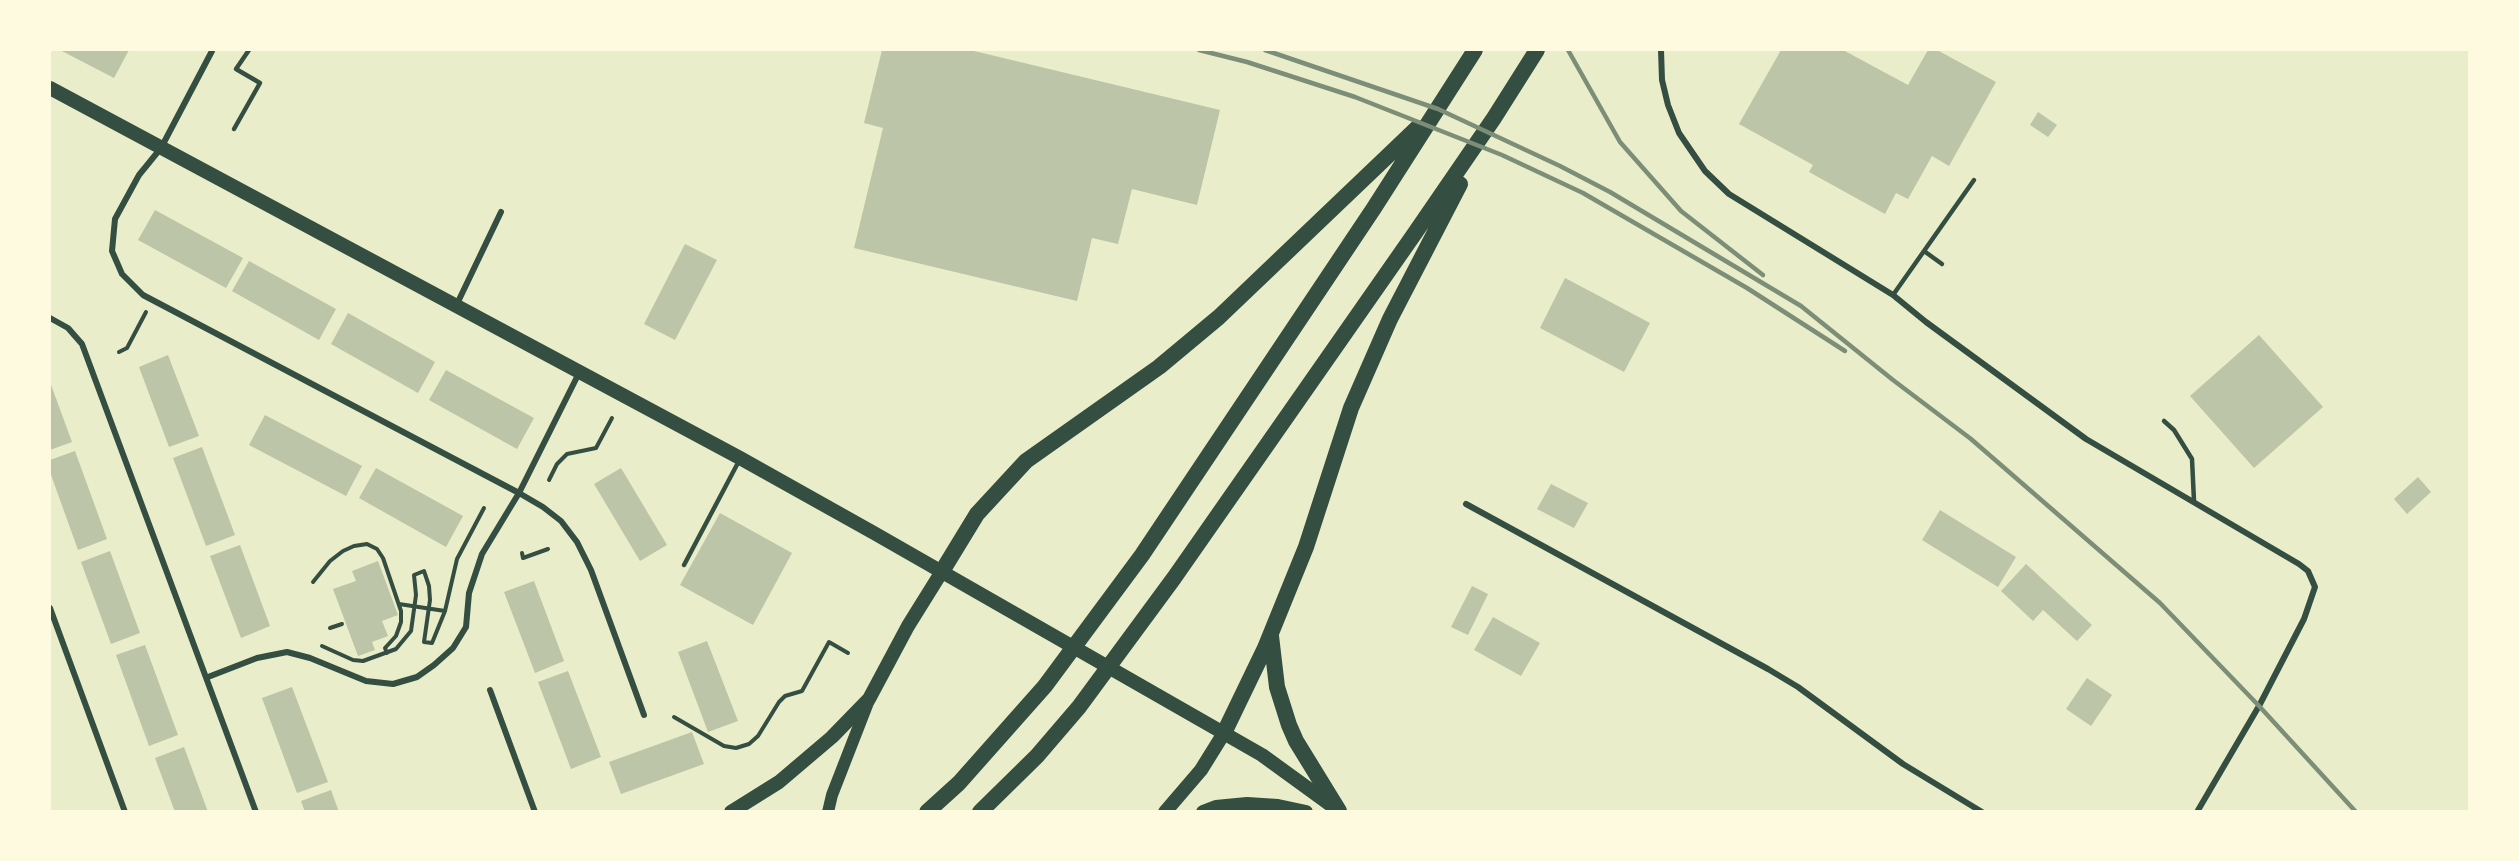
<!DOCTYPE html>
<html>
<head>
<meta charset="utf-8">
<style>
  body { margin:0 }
  #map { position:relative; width:2519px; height:861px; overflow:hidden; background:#e9edc9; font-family:Lato,sans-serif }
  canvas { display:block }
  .frame { position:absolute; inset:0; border:51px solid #fefae0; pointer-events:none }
</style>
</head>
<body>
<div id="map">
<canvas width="2519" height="861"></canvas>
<div class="frame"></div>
</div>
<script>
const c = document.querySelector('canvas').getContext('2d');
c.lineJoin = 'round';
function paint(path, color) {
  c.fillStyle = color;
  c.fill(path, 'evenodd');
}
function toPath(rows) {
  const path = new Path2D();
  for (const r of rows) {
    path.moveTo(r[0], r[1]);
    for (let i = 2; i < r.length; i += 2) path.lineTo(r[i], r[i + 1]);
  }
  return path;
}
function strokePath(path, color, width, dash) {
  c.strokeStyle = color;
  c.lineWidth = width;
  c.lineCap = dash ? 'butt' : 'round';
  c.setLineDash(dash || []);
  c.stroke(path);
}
const building = toPath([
  [60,50,129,50,114,78],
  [882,50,970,50,1220,110,1197,205,1132,189,1118,244,1092,238,1077,301,854,248,883,128,864,123],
  [1781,50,1843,50,1908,85,1928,50,1937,50,1996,82,1949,166,1932,156,1908,199,1896,193,1885,214,1809,172,1813,165,1739,124],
  [2038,112,2057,125,2048,137,2030,125],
  [155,210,243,258,226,288,138,240],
  [685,244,717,260,675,340,644,324],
  [249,261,336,309,319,340,232,291],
  [1565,278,1650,323,1624,372,1540,328],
  [348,313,435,362,418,393,331,344],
  [2259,335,2323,407,2254,468,2190,396],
  [168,355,199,436,169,447,139,367],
  [446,370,534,418,517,449,429,400],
  [50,382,72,442,50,450],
  [265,415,362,466,346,496,249,445],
  [202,447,235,535,206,546,173,458],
  [75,451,107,539,78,550,50,472,50,460],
  [376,468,463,516,446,547,359,498],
  [621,468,667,545,640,561,594,484],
  [2418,477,2431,492,2407,514,2394,499],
  [1551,484,1588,503,1574,528,1537,509],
  [1940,510,2016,557,1998,587,1922,540],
  [720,513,792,553,753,625,680,585],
  [240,545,270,626,241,638,210,556],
  [110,551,140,633,111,644,81,562],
  [378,561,398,615,382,621,388,636,372,642,375,650,358,656,333,589,356,581,352,571],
  [2026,564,2092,625,2077,641,2043,610,2033,621,2001,591],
  [534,581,564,661,535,673,504,592],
  [1472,586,1488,594,1468,635,1451,627],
  [1493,617,1540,643,1521,676,1474,650],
  [707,641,738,721,708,732,678,652],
  [145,645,178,735,149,746,116,655],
  [568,671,601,757,571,769,538,682],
  [2087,678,2112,695,2091,726,2066,709],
  [292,687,328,782,297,793,262,698],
  [692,732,704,764,621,794,609,762],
  [184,747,208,812,175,812,155,758],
  [331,790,339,812,305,812,301,801]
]);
const path = toPath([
  [119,352,127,348,146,312],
  [549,480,557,464,567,454,596,448,612,418],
  [522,553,523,558,548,549],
  [313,582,330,561,343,551,354,546,367,544,377,549,383,558,401,611,401,622,396,636,385,648,387,653],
  [399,604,445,611],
  [330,628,342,624],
  [322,646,353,660,363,661,396,649,411,631,416,595,414,575,424,571,429,586,430,600,424,642,432,643,445,611,457,559,484,508],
  [674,717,724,746,736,748,749,744,758,736,779,702,785,696,802,691,829,642,848,653]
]);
const service = toPath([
  [234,129,260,83,236,69,249,50],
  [1924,251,1942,264],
  [1893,295,1974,180],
  [2164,421,2174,430,2192,459,2194,501],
  [684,565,740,459]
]);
const minor = toPath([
  [1661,50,1662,80,1668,105,1679,133,1705,171,1729,194,1893,295,1926,322,2086,439,2299,564,2308,571,2315,587,2304,619,2259,706,2197,812],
  [212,51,161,148,139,175,115,219,112,251,122,274,143,295,519,493,543,507,561,521,577,542,591,570,644,715],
  [456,306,501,212],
  [50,318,68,328,82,344,256,812],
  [1466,504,1768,669,1798,687,1903,764,1982,812],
  [50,608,125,812],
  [208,677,257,658,287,652,310,658,366,681,393,684,417,677,434,665,453,648,466,627,469,593,482,554,519,493,579,373],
  [490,690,535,812]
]);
const secondary = toPath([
  [828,812,832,795,869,700]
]);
const primary = toPath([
  [50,88,740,458,874,533,1262,755,1335,808],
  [731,812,779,782,832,737,869,699,908,626,941,573],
  [1165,812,1201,770,1224,733],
  [1203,812,1216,807,1247,804,1278,806,1306,812]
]);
const motorway = toPath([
  [941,573,977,514,1026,461,1159,367,1219,317,1417,128],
  [1271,636,1277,687,1289,725,1296,741,1339,811],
  [1224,733,1265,648,1306,547,1351,408,1390,319,1460,184],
  [927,812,959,783,1045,686,1142,555,1374,208,1475,50],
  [980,812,1037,756,1079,707,1174,578,1415,233,1494,118,1537,50]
]);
const rail = toPath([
  [1199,50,1247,62,1355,97,1502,155,1583,193,1747,288,1845,351],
  [1265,50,1438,109,1560,166,1610,192,1801,306,1893,380,1971,439,2160,603,2260,707,2356,812],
  [1568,50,1620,142,1681,211,1763,275]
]);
paint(building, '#bcc5a7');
strokePath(path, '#344e41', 4);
strokePath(service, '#344e41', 4.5);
strokePath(minor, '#344e41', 6);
strokePath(secondary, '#344e41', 12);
strokePath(primary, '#344e41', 14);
strokePath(motorway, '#344e41', 16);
strokePath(rail, '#7c8e77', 4.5);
</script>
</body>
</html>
